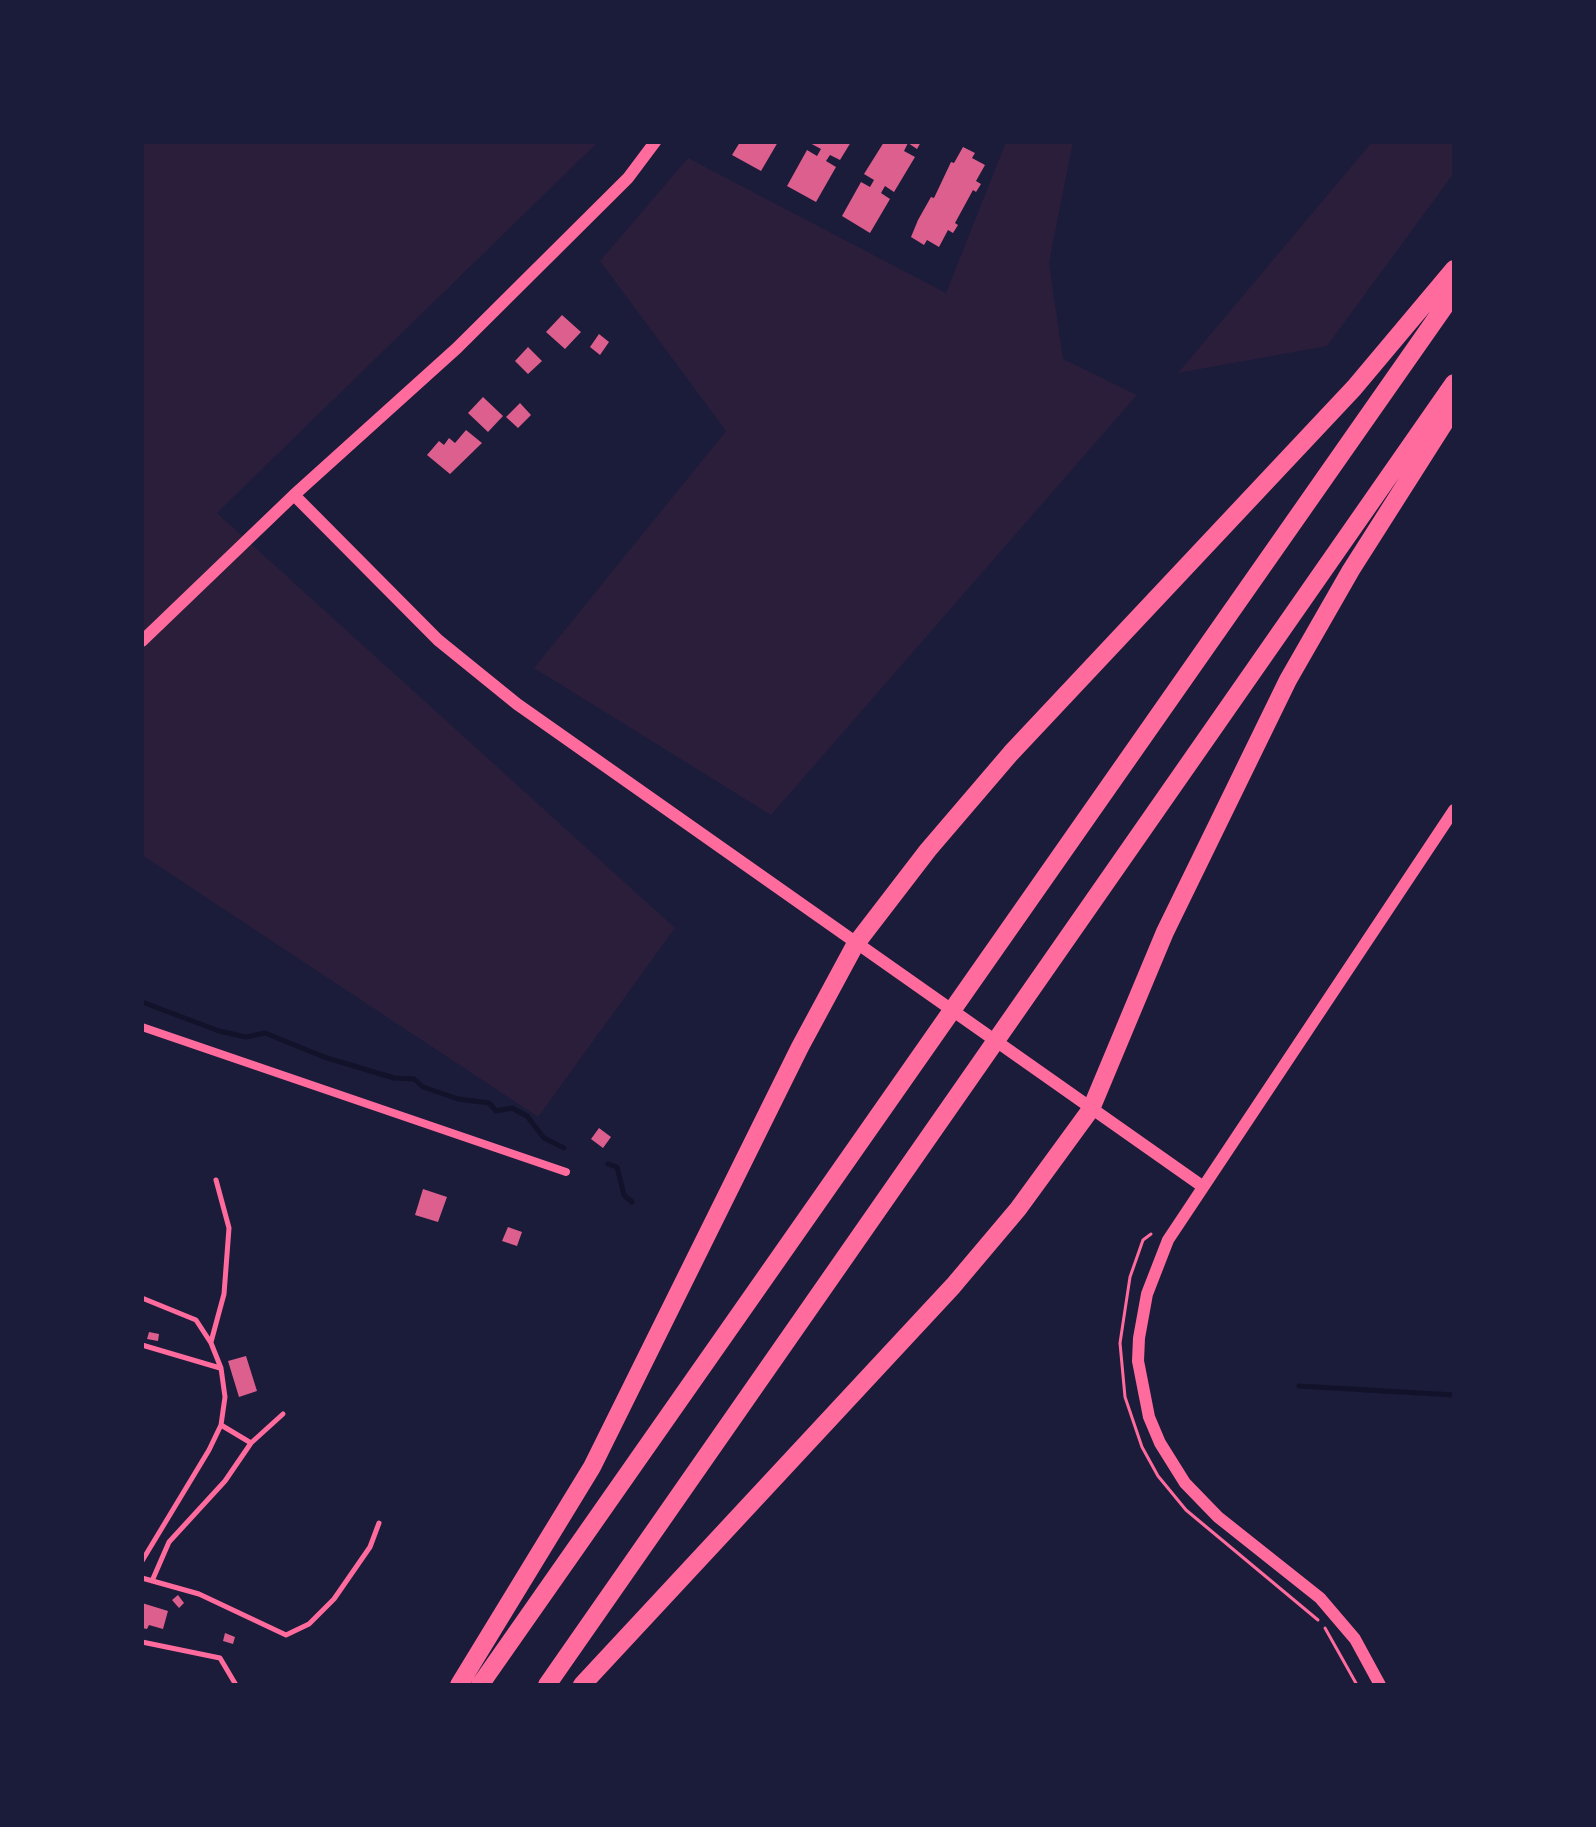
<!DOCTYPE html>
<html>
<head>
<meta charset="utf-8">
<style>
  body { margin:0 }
  #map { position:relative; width:1596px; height:1827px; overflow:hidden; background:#1b1b3a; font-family:"Sofia Sans Condensed",sans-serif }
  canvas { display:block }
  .frame { position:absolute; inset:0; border:144px solid #1b1b3a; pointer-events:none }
</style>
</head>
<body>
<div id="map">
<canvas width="1596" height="1827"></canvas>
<div class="frame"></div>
</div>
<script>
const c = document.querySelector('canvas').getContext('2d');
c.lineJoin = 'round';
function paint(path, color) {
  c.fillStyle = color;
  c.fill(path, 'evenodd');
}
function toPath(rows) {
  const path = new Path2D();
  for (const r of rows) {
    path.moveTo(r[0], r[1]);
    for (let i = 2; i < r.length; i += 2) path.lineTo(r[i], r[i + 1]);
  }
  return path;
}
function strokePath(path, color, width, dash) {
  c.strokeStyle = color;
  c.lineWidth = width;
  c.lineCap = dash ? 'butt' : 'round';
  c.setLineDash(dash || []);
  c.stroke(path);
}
const green = toPath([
  [142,142,598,142,217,513,675,928,538,1117,142,855],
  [1006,142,1073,142,1049,263,1063,359,1137,395,771,815,534,668,726,431,600,261,688,158,946,293],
  [1372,142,1454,142,1454,173,1327,346,1178,373]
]);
const stream = toPath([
  [142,1002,219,1031,246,1037,265,1033,324,1057,394,1078,414,1079,423,1087,458,1099,489,1103,496,1111,512,1108,527,1116,544,1138,564,1148],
  [608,1164,617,1167,624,1195,632,1202],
  [1299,1386,1454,1395]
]);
const building = toPath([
  [740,142,778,142,761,171,732,155],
  [808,142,851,142,840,160,830,155,826,161,836,167,816,202,787,186,807,150,817,156,821,149],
  [884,142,921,142,917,149,908,143,904,151,915,157,894,192,885,186,881,193,890,199,870,233,842,216,861,182,870,187,874,180,864,174],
  [963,147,975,153,972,158,985,165,976,181,981,184,976,192,973,190,955,223,958,225,953,233,948,230,939,247,927,240,924,245,911,237,918,220,931,197,934,198,951,162,954,163],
  [562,315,581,332,565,349,546,332],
  [599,334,609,342,600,355,590,347],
  [528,347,542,361,528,374,515,361],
  [483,397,503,416,488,432,468,413],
  [520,403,531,415,518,428,506,417],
  [466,430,482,443,450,474,427,455,439,441,444,445,449,438,455,443],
  [599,1128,611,1137,603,1148,591,1139],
  [423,1189,447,1197,438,1222,415,1215],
  [508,1227,522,1232,517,1246,502,1241],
  [149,1332,159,1334,158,1341,147,1339],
  [246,1356,257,1391,239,1397,228,1361],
  [178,1595,184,1603,179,1608,172,1600],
  [142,1603,168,1611,163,1629,149,1625,147,1629,142,1628],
  [225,1633,235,1637,233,1644,223,1641]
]);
const path = toPath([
  [1151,1234,1143,1240,1130,1277,1120,1343,1125,1397,1142,1447,1158,1476,1186,1510,1318,1620],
  [1325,1628,1357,1685]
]);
const service = toPath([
  [142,1298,196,1320,211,1343,221,1368,225,1397,221,1425,209,1450,142,1561],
  [211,1342,224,1294,229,1228,216,1180],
  [142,1345,220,1368],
  [221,1425,251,1443],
  [142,1578,199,1594,286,1635,309,1624,334,1599,370,1547,379,1523],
  [152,1581,169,1542,225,1481,251,1443,283,1414],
  [142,1642,220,1658,236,1685]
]);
const minor = toPath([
  [142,1027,566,1172]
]);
const tertiary = toPath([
  [294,495,438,640,517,704,1202,1186],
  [142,641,294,495,457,348,628,178,655,142],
  [1380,1685,1355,1639,1320,1598,1218,1517,1185,1483,1160,1443,1149,1417,1138,1361,1139,1338,1147,1294,1168,1240,1454,810]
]);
const motorway = toPath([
  [459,1685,592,1467,800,1047,855,945,928,850,1011,753,1354,388,1454,269],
  [480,1685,1454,293],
  [547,1685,1454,383],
  [582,1685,953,1286,1018,1209,1091,1109,1165,932,1288,680,1351,570,1454,408]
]);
paint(green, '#2a1e3b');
strokePath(stream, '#12122b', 5);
paint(building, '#dd5f8e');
strokePath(path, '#ff6b9d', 3);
strokePath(service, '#ff6b9d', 5);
strokePath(minor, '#ff6b9d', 8);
strokePath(tertiary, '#ff6b9d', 12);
strokePath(motorway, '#ff6b9d', 18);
</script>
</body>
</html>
